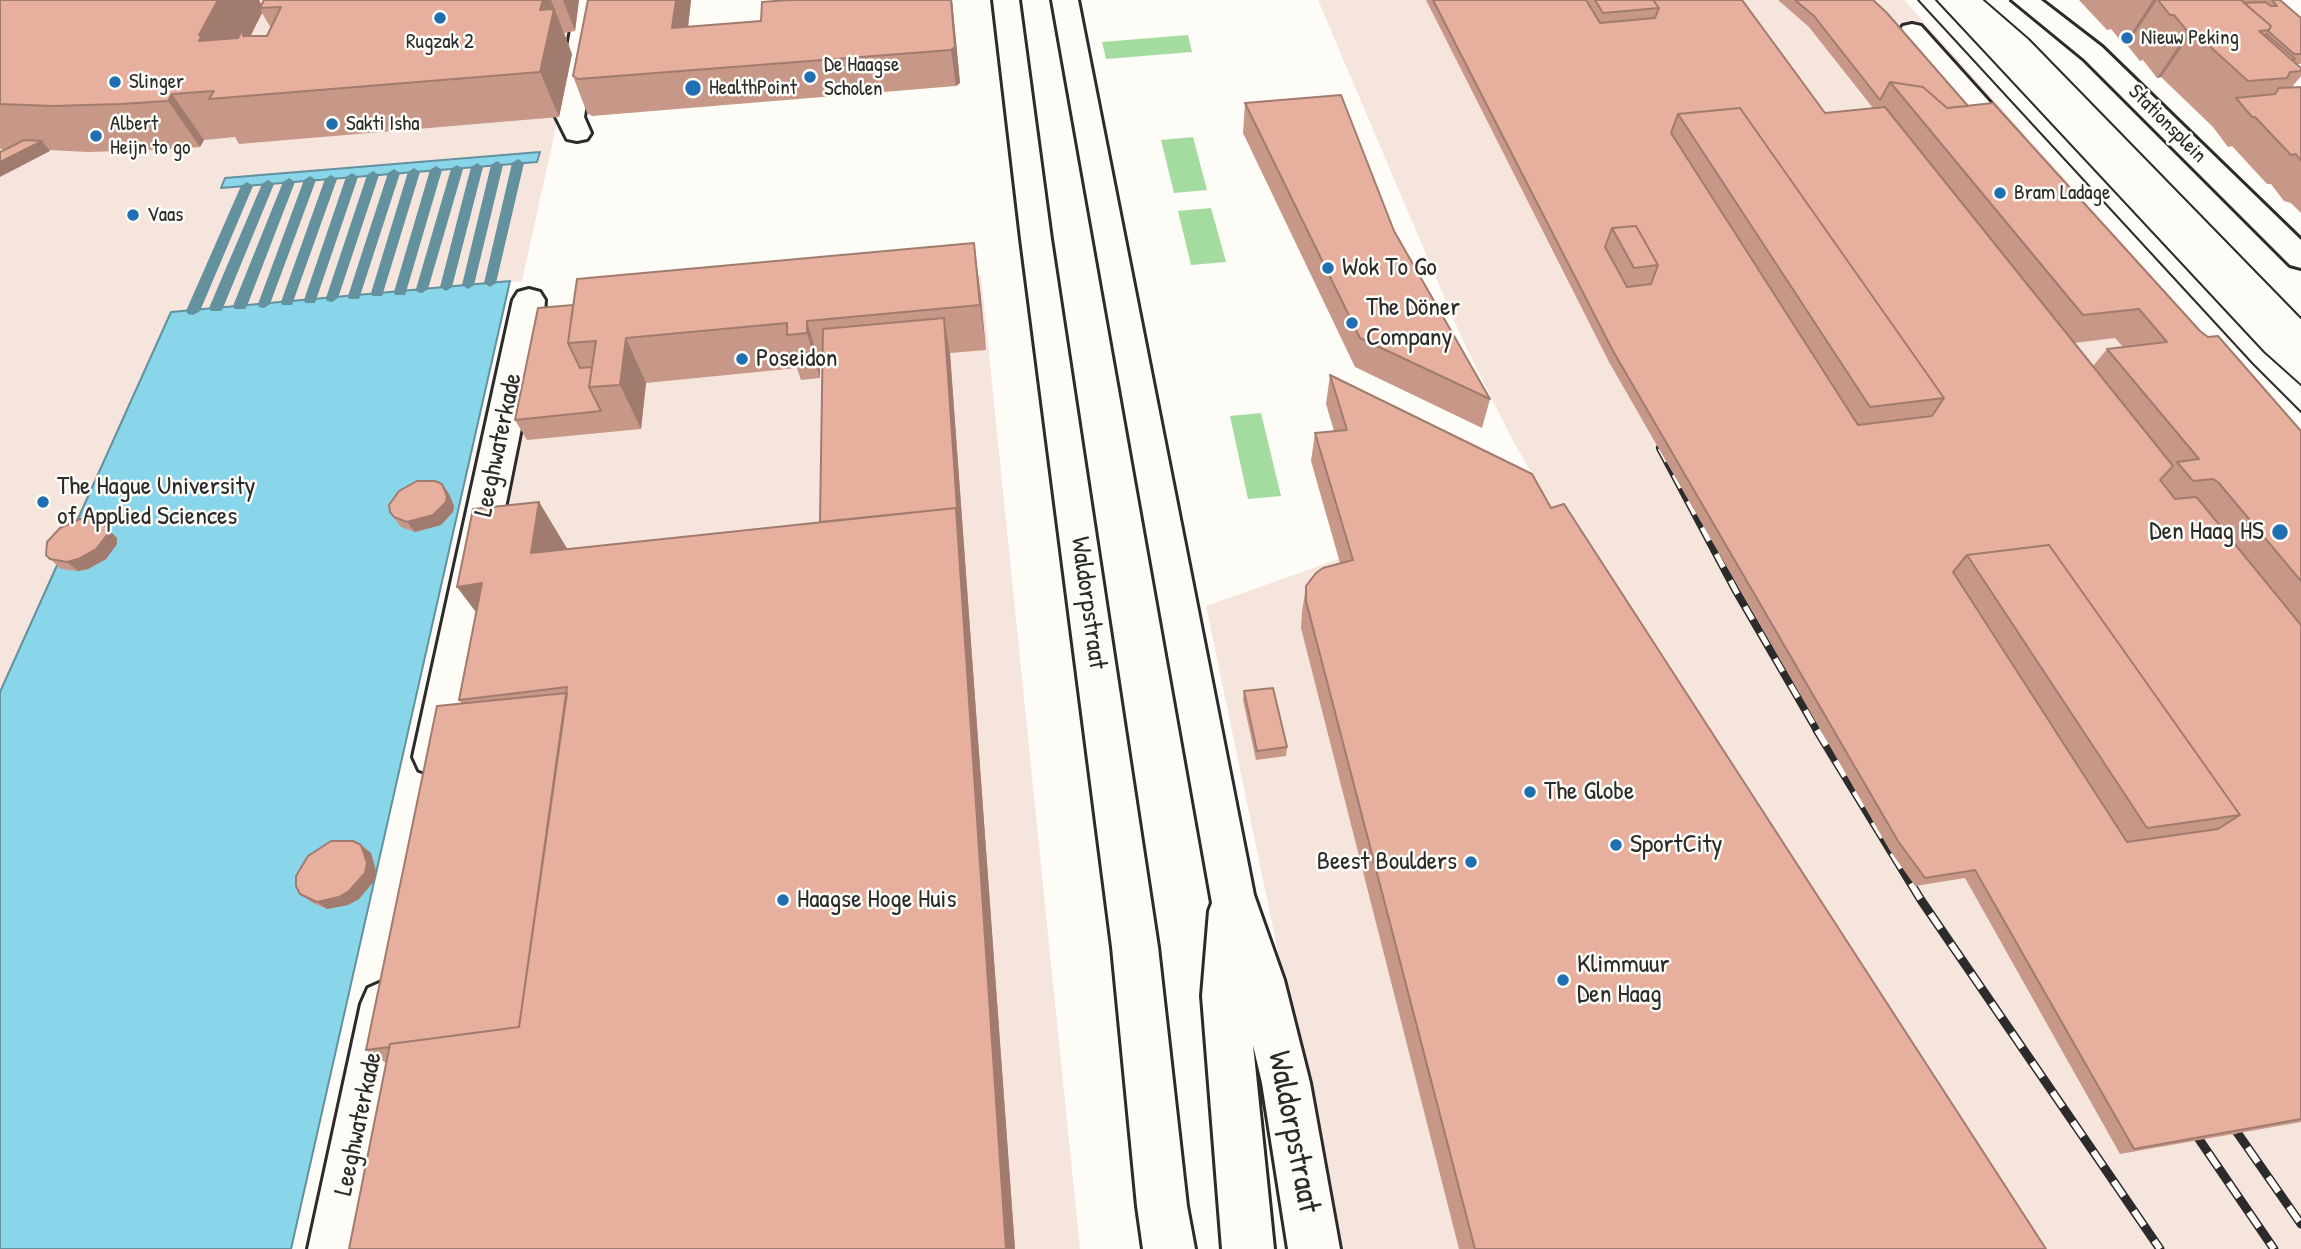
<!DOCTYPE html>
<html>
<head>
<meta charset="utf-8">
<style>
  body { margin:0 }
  canvas { display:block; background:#fdfcf7 }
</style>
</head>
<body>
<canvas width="2301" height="1249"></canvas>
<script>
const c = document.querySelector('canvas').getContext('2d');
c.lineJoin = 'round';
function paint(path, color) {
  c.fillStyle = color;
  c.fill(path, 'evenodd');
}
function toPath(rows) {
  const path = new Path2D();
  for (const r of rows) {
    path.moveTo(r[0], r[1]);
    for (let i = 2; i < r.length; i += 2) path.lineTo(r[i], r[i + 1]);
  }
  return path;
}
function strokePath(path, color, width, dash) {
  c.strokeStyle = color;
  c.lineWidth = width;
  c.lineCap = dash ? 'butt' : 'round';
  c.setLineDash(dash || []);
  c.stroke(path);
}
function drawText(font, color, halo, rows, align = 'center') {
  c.font = font + ' "Patrick Hand",sans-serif';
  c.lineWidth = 5;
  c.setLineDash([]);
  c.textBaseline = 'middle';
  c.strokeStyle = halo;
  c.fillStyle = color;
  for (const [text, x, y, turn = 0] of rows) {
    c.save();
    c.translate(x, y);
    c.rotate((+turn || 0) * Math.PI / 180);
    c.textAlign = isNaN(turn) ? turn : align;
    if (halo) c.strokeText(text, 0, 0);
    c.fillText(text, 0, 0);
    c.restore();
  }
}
const built = toPath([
  [232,0,584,0,522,281,172,312,0,692,0,17],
  [1318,0,1904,0,2301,442,2301,1249,1331,1249,1277,947,1206,606,1534,490,1583,563,1512,439,1462,339],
  [981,275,1080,1249,334,1249,528,314]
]);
const green = toPath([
  [1188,35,1192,52,1106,59,1102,42],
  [1193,137,1207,190,1174,193,1161,140],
  [1211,208,1226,262,1191,265,1178,211],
  [1261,413,1281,496,1248,499,1230,416]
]);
const water = toPath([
  [540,152,537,162,221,188,225,178,540,152],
  [510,281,291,1249,0,1249,0,692,171,312,510,281]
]);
const stream = toPath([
  [518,159,524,163,496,283,490,287,484,283,512,163,518,159],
  [497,161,503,165,474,285,468,289,462,285,491,165,497,161],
  [477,163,483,167,452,287,446,291,440,287,471,167,477,163],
  [457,165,463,169,428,289,422,293,417,292,416,289,451,169,457,165],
  [436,166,442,170,406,292,405,295,395,295,394,292,430,170,436,166],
  [414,168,420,172,383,293,382,296,372,296,371,293,408,172,414,168],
  [394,169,400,173,360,296,359,299,349,299,348,296,388,173,394,169],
  [373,171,379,175,338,298,332,302,327,301,326,298,367,175,373,171],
  [352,173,358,177,316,300,315,303,305,303,304,300,346,177,352,173],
  [331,175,337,179,293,302,292,305,282,305,281,302,325,179,331,175],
  [310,176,316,180,270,304,264,308,259,307,258,304,304,180,310,176],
  [289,178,295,182,247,306,245,309,235,309,233,306,283,182,289,178],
  [268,180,274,184,223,308,221,311,211,311,209,308,262,184,268,180],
  [247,182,253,186,200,311,193,315,188,314,186,311,241,186,247,182]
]);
const minor = toPath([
  [576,0,602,0,584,117,591,133,587,139,577,141,567,139,556,117,576,0],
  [993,0,1019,0,1051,239,1158,947,1187,1206,1195,1249,1143,1249,1137,1206,1112,947,1021,239,993,0],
  [1052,0,1078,0,1254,895,1284,980,1310,1083,1340,1249,1288,1249,1262,1083,1253,1045,1274,1249,1222,1249,1202,996,1209,911,1212,903,1052,0],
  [2012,0,2041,0,2102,47,2301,240,2301,268,2290,265,2084,59,2012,0],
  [1912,24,1921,26,2021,137,2025,143,2021,149,2011,152,2001,149,1903,38,1899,32,1903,26,1912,24],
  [529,289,540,292,545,300,544,314,455,757,449,770,434,775,419,770,413,757,513,300,518,292,529,289],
  [384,981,400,988,407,1004,360,1249,308,1249,361,1004,368,988,384,981]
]);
const tram = toPath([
  [1918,0,2253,364,2301,412],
  [1936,0,2264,352,2301,385],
  [1984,0,2029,39,2301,318]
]);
const railFar1 = toPath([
  [1660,448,1736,591,1818,732]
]);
const rail = toPath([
  [1817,730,1921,900,2160,1249],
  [2227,1118,2301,1224],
  [2188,1123,2274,1249]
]);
const wall = toPath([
  [0,0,259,0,261,5,264,0,579,0,575,31,564,33,572,54,559,117,239,144,235,137,204,140,200,147,153,150,88,152,49,150,50,151,0,149],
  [262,13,271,28,267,36,250,36],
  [588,0,691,0,688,27,761,21,952,0,960,83,956,86,592,116,587,113,573,76],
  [1426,0,1742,0,1825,113,1873,108,1809,27,1778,0,1873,0,1968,106,2301,431,2301,1122,2120,1154,1965,878,1915,886,1889,849,1609,362],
  [2115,338,2123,347,2107,349,2093,366,2074,343],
  [2079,0,2280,0,2301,17,2301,64,2297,64,2301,68,2301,76,2292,87,2301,87,2301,213,2291,203,2284,201,2271,184,2267,184,2232,146,2228,147,2213,127,2161,77,2157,78,2143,60,2140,61,2127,45,2124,45,2111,29,2107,30],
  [1245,103,1394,231,1490,399,1482,428,1355,367,1243,133],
  [980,289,986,350,950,353,1015,1249,349,1249,386,1063,366,1050,462,704,459,700,476,612,457,587,539,502,567,549,820,522,822,366,820,366,820,378,801,380,797,368,646,383,641,429,527,440,515,420,538,308],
  [1330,375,1551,508,2046,1249,1459,1249,1301,628,1302,612,1306,586,1340,563,1311,461,1315,433,1334,431,1326,404],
  [442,484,449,494,454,506,453,512,441,525,415,532,401,527,390,512],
  [117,538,117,544,106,559,88,569,78,571,61,569,46,555],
  [1244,691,1287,747,1286,756,1256,760,1243,700],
  [361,845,371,853,376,871,374,881,359,899,348,905,327,909,311,902,300,894]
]);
const shadedWall = toPath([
  [218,0,259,0,263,8,260,8,262,13,249,39,199,41,199,35],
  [543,0,551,0,572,54,559,117,540,72,540,10],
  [563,0,579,0,575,31],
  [676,0,691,0,684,64,672,28],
  [952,0,960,83,956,86,951,50],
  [2153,0,2157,0,2127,45,2124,45],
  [2193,31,2161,77,2157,78,2188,32],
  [172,94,204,140,200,147,168,101],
  [42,141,50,151,0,177,0,162],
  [974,243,980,289,986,350,980,305],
  [944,318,950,354,1015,1249,1006,1249,956,508],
  [807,321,820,366,820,378,807,333],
  [626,338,646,383,641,429,620,385],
  [442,484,449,494,454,506,453,512,441,525,415,532,407,522],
  [539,502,568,550,531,553],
  [98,519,117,538,117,544,106,559,88,569,78,571,67,562],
  [482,583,492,633,457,587],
  [361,845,371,853,376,871,374,881,359,899,348,905,327,909,317,902]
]);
const building = toPath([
  [0,0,218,0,199,35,202,35,199,41,238,38,243,28,243,36,267,36,281,7,260,8,264,0,543,0,540,10,554,9,540,72,209,99,214,91,172,94,168,101,120,104,53,106,0,104,0,0],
  [588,0,676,0,672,28,761,21,762,2,788,0,951,0,955,47,951,50,578,79,573,76,588,0],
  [1433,0,1586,0,1600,23,1655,18,1659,8,1653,0,1742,0,1825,113,1885,107,2173,466,2160,480,2175,499,2196,497,2199,500,2301,625,2301,1119,2134,1149,1975,870,1925,878,1898,841,1613,351,1433,0],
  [1740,108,1944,398,1932,416,1858,425,1671,133,1678,114,1740,108],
  [1636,226,1658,265,1651,284,1627,287,1605,247,1612,228,1636,226],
  [2049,545,2240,815,2218,829,2127,842,1953,572,1967,555,2049,545],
  [1595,0,1653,0,1659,8,1603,13,1595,0],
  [1795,0,1873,0,1886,12,1968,106,1947,108,1923,87,1890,82,1880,100,1814,16,1795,0],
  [2158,0,2241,0,2271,26,2269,30,2259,31,2301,68,2301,71,2290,72,2287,78,2248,81,2193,31,2188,32,2174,15,2170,15,2158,0],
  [2272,0,2280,0,2301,18,2301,54,2294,54,2268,31,2271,26,2244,3,2265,2,2271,6,2277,6,2272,0],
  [2266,34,2295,59,2292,60,2265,36,2266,34],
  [1890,82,1923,87,1947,108,1993,103,2200,331,2208,337,2218,336,2301,431,2301,581,2218,482,2213,479,2193,481,2177,462,2199,459,2107,349,2167,342,2139,309,2083,315,1890,82],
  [2301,87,2301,161,2296,154,2291,155,2255,117,2252,117,2236,98,2275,94,2279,88,2301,87],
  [1341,95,1394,231,1490,399,1360,338,1245,103,1341,95],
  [1740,108,1944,398,1870,407,1678,114,1740,108],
  [24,140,42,141,0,162,0,152,24,140],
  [1636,226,1658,265,1634,268,1612,228,1636,226],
  [974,243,980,305,807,321,807,333,787,335,787,323,626,338,620,385,589,387,596,341,568,343,577,279,974,243],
  [573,305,568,343,580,368,592,367,589,387,601,411,515,420,538,308,573,305],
  [944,318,958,522,956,508,820,522,823,329,944,318],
  [1330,375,1532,474,1551,508,1564,504,2046,1249,1475,1249,1306,601,1306,586,1316,573,1323,568,1353,560,1315,433,1347,430,1330,375],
  [417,481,435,481,442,484,447,496,446,502,433,515,407,522,394,517,390,512,389,505,399,491,417,481],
  [539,502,531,553,956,508,1006,1249,349,1249,390,1044,519,1027,567,687,459,700,482,583,457,587,473,509,539,502],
  [80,519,98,519,107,528,107,535,96,549,78,559,67,562,50,559,46,555,47,542,60,528,80,519],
  [2049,545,2240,815,2147,828,1967,555,2049,545],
  [1273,688,1287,747,1257,751,1244,691,1273,688],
  [567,693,519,1027,390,1044,389,1047,366,1050,437,706,567,693],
  [331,841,353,841,361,845,367,863,365,873,349,891,339,897,317,902,300,894,296,886,296,876,308,856,331,841]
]);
const markers = [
  [440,18,7,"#1f6fb2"],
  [2127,38,7,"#1f6fb2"],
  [810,77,7,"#1f6fb2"],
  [115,82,7,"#1f6fb2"],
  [693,88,9,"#1f6fb2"],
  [332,124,7,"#1f6fb2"],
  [96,136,7,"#1f6fb2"],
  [2000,193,7,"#1f6fb2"],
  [133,215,7,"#1f6fb2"],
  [1328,268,7,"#1f6fb2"],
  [1352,323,7,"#1f6fb2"],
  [742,359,7,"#1f6fb2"],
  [43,502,7,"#1f6fb2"],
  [2280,532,9,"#1f6fb2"],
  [1530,792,7,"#1f6fb2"],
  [1616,845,7,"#1f6fb2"],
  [1471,862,7,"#1f6fb2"],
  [783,900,7,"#1f6fb2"],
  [1563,980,7,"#1f6fb2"]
];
const farPoinames = [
  ["Nieuw Peking",2141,38],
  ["Rugzak 2",440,42,"center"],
  ["De Haagse",824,65],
  ["Scholen",824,89],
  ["Slinger",129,82],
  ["HealthPoint",709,88],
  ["Albert",110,124],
  ["Heijn to go",110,148],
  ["Sakti Isha",346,124],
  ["Bram Ladage",2014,193],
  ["Vaas",147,215]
];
const farStreetnames = [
  ["Stationsplein",2167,124,45]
];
const poiNames = [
  ["Wok To Go",1342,268],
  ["The Döner",1366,308],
  ["Company",1366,338],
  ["Poseidon",756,359],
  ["The Hague University",57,487],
  ["of Applied Sciences",57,517],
  ["Den Haag HS",2264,532,"right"],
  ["The Globe",1544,792],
  ["SportCity",1630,845],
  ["Beest Boulders",1457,862,"right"],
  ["Haagse Hoge Huis",797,900],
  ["Klimmuur",1577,965],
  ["Den Haag",1577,995]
];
const streetNames = [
  ["Leeghwaterkade",499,445,-78],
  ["Waldorpstraat",1088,603,82],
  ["Leeghwaterkade",359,1124,-78]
];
const nearStreetnames = [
  ["Waldorpstraat",1293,1132,79]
];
paint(built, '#f6e5dc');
paint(green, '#a4dca0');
paint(water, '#89d5e9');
strokePath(water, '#63919d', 2);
paint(stream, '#63919d');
strokePath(minor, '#2b2b2b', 6);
paint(minor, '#fdfcf7');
strokePath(tram, '#2b2b2b', 2);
strokePath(railFar1, '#2b2b2b', 8);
strokePath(rail, '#2b2b2b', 9);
strokePath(railFar1, '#fdfcf7', 5, [15]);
strokePath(rail, '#fdfcf7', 6, [18]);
paint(wall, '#c79788');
paint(shadedWall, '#a27b6f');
paint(building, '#e7b09e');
strokePath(building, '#a27b6f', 2);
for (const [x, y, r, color] of markers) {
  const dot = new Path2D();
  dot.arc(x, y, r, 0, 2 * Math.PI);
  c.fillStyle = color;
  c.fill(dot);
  strokePath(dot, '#fdfcf7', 2.5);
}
drawText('21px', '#2b2b2b', '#fdfcf7', farPoinames, 'left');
drawText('21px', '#2b2b2b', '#fdfcf7', farStreetnames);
drawText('26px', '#2b2b2b', '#fdfcf7', poiNames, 'left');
drawText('26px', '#2b2b2b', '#fdfcf7', streetNames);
drawText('32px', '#2b2b2b', '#fdfcf7', nearStreetnames);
</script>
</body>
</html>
